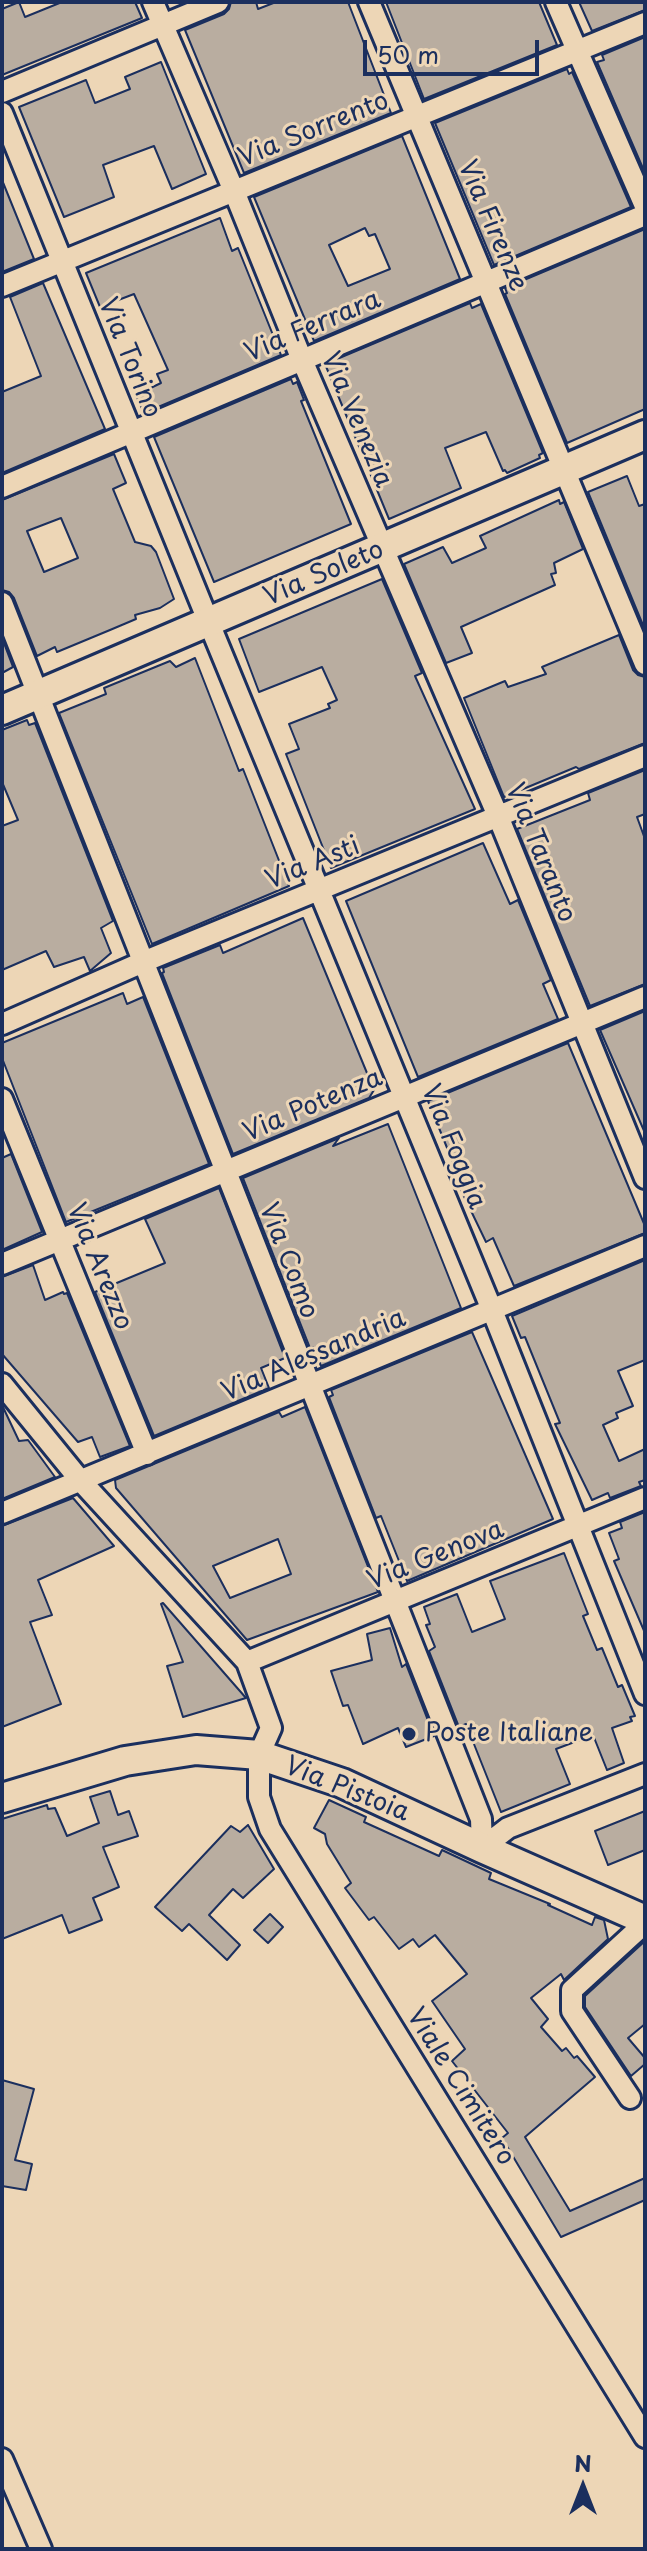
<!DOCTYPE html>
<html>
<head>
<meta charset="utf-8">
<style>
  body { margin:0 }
  #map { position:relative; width:647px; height:2551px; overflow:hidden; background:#edd6b6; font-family:"Playpen Sans",sans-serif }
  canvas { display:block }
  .frame { position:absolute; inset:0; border:4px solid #1b2f5e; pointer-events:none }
  .north { position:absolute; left:543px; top:2447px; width:80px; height:80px; -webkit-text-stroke:6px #edd6b6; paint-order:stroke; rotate:0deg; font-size:22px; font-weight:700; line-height:32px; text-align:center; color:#1b2f5e }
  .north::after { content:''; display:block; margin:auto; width:28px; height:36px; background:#1b2f5e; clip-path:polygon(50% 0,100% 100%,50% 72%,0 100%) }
  .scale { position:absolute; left:363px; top:40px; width:176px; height:36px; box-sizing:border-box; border:4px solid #1b2f5e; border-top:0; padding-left:10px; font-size:24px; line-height:28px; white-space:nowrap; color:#1b2f5e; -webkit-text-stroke:6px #edd6b6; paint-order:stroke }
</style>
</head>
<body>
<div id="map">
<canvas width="647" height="2551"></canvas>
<div class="frame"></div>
<div class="north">N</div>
<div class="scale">50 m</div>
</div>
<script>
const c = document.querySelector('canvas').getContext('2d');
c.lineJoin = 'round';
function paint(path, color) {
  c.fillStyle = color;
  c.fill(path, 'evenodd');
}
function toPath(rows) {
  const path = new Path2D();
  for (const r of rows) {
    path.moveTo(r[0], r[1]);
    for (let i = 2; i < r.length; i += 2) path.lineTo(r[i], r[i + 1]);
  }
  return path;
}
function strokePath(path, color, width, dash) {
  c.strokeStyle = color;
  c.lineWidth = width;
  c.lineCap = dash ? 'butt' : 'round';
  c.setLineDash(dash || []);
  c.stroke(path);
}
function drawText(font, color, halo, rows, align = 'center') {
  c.font = font + ' "Playpen Sans",sans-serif';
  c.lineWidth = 6;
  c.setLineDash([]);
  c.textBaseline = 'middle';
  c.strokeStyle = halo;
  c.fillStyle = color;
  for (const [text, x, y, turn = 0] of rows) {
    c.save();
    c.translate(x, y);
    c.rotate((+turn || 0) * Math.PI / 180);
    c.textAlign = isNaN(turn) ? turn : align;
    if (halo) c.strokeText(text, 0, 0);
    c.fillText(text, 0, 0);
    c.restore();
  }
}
const building = toPath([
  [19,2,25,17,62,2,135,2,142,18,2,75,2,9,19,2],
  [231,2,256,2,258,9,276,2,348,2,391,113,244,173,185,30,224,14,229,9,231,2],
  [386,2,539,2,557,45,424,99,386,2],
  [579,2,645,2,645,10,592,31,579,2],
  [645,37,645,173,597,62,604,60,602,55,645,37],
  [161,62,206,174,172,189,154,146,103,165,114,197,64,217,19,107,86,80,95,103,130,89,125,77,161,62],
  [567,69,569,74,572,72,631,207,494,265,435,123,567,69],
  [402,136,460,279,314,341,254,197,402,136],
  [365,228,369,236,375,234,390,269,348,286,329,245,365,228],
  [2,180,34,259,2,272,2,180],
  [220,218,232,251,238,248,281,355,144,413,136,395,161,383,157,374,168,370,134,294,100,307,86,273,220,218],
  [645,229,645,409,567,443,505,294,507,293,505,288,645,229],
  [43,283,105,429,2,473,2,392,41,376,10,297,43,283],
  [470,303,472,308,481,304,543,453,539,455,540,458,507,473,505,470,503,471,486,432,445,448,461,488,389,519,325,364,470,303],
  [291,379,293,384,297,382,304,400,301,401,351,524,214,582,154,437,291,379],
  [114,454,126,483,113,489,135,542,151,546,156,552,174,599,160,608,135,615,136,619,110,630,57,652,55,647,37,656,14,598,9,592,2,590,2,500,114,454],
  [61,518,78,558,44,572,27,531,61,518],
  [627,476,639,506,645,504,645,630,588,492,627,476],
  [559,500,560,504,564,502,583,549,554,563,556,573,551,574,555,585,461,627,472,653,446,663,404,564,443,547,452,563,486,548,480,536,559,500],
  [382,579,422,673,415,676,475,809,331,868,286,754,299,749,289,724,330,708,328,704,337,700,322,667,259,692,239,639,382,579],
  [619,635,633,670,638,675,645,677,645,743,579,769,576,767,504,797,464,698,505,681,508,687,546,674,542,667,619,635],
  [2,638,13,667,2,673,2,638],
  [195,658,239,771,243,769,289,886,152,944,59,713,106,694,104,688,170,661,176,667,195,658],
  [27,720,29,725,35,723,113,921,101,928,111,953,90,971,84,957,54,967,46,951,2,970,2,826,18,820,2,782,2,730,27,720],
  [645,770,645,814,637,817,645,839,645,984,590,1006,517,829,590,800,588,793,645,770],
  [483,843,510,904,518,900,551,980,543,984,558,1019,418,1077,346,901,483,843],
  [303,918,374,1090,369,1098,233,1154,162,973,164,972,163,968,220,945,223,953,303,918],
  [123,993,127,1004,143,997,209,1164,66,1222,2,1058,2,1043,123,993],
  [645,1011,645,1133,600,1030,645,1011],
  [568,1043,645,1226,645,1233,514,1286,493,1238,486,1242,460,1188,463,1187,428,1101,568,1043],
  [388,1124,461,1308,321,1366,313,1347,310,1348,243,1178,339,1138,333,1146,388,1124],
  [11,1154,42,1232,2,1250,2,1158,11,1154],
  [219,1188,285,1358,261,1368,269,1388,154,1436,95,1292,165,1263,145,1219,219,1188],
  [645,1260,645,1360,618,1371,633,1406,616,1413,618,1418,603,1425,619,1461,645,1449,645,1480,639,1482,641,1486,610,1498,608,1493,592,1500,555,1424,560,1423,525,1337,521,1338,512,1316,645,1260],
  [33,1265,45,1300,63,1292,64,1294,67,1293,130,1446,100,1457,92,1437,78,1442,2,1354,2,1277,33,1265],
  [472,1332,553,1519,407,1581,381,1516,376,1518,329,1397,333,1395,331,1390,472,1332],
  [2,1405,19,1441,28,1440,55,1477,2,1499,2,1405],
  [305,1407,378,1592,247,1640,116,1488,115,1480,279,1412,282,1417,305,1407],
  [278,1539,291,1574,230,1598,213,1566,278,1539],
  [73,1498,114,1546,38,1580,52,1615,30,1622,61,1704,2,1727,2,1526,73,1498],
  [645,1512,645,1633,614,1561,619,1559,609,1533,622,1528,620,1522,645,1512],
  [564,1553,588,1614,583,1616,597,1650,602,1648,618,1687,622,1685,635,1716,630,1717,632,1721,612,1728,624,1763,607,1770,593,1735,556,1749,570,1784,501,1812,466,1724,459,1727,429,1651,435,1647,426,1625,430,1624,424,1607,457,1594,472,1632,505,1619,490,1581,564,1553],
  [163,1603,246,1698,183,1717,167,1666,183,1662,161,1604,163,1603],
  [390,1628,402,1667,406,1664,434,1736,406,1747,398,1728,363,1744,348,1705,343,1706,331,1671,372,1660,367,1634,390,1628],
  [110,1791,118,1815,129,1811,138,1836,103,1847,119,1887,93,1898,102,1920,69,1933,62,1915,2,1939,2,1819,47,1805,48,1809,55,1808,67,1836,99,1823,90,1797,110,1791],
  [329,1800,366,1817,364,1822,439,1856,442,1850,491,1873,489,1879,550,1904,548,1905,592,1925,595,1917,604,1920,608,1939,564,1980,561,1974,531,1998,548,2019,541,2027,562,2051,566,2048,574,2058,577,2056,595,2077,525,2137,570,2211,645,2178,645,2200,561,2237,502,2138,508,2133,452,2061,465,2049,432,2001,467,1974,435,1935,419,1947,413,1939,399,1949,374,1917,369,1920,345,1888,351,1883,327,1844,325,1834,314,1828,329,1800],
  [645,1811,645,1850,608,1865,595,1831,645,1811],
  [248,1825,274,1869,243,1898,233,1889,209,1915,240,1945,227,1960,189,1924,182,1931,155,1907,231,1826,240,1832,248,1825],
  [270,1914,283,1927,268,1943,254,1930,270,1914],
  [645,1941,645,2024,628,2038,645,2058,645,2064,631,2076,585,2007,585,1996,645,1941],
  [2,2080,34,2089,15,2160,32,2164,26,2190,2,2186,2,2080]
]);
const street = toPath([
  [153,2,234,191,302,360,498,816,645,1178],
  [369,2,645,664],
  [556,2,645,206],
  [2,92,218,2],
  [2,113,209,623,492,1310,645,1694],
  [2,286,645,23],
  [2,487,645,215],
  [2,603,481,1819,482,1848],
  [2,1024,143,962,645,756],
  [2,1099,147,1454],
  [2,1264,645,997],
  [2,1384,80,1480,247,1662,271,1728,259,1755,259,1797,270,1829,645,2437],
  [2,1513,645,1246],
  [247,1662,645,1498],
  [482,1848,508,1828,645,1774],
  [630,2098,572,2011,572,1990,645,1923],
  [2,2459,41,2549]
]);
const secondary = toPath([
  [2,710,645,435],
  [2,1798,125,1761,196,1750,259,1755,342,1783,482,1848,645,1920]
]);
const markers = [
  [409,1734,8,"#1b2f5e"]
];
const streetNames = [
  ["Via Sorrento",314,130,-22],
  ["Via Firenze",492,226,67],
  ["Via Ferrara",313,327,-23],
  ["Via Torino",129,358,68],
  ["Via Venezia",356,420,67],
  ["Via Soleto",324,574,-23],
  ["Via Taranto",540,853,68],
  ["Via Asti",313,864,-22],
  ["Via Potenza",313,1106,-23],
  ["Via Foggia",453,1147,68],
  ["Via Como",288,1261,69],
  ["Via Arezzo",99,1267,68],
  ["Via Alessandria",314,1356,-23],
  ["Via Genova",436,1556,-22],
  ["Via Pistoia",347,1790,22],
  ["Viale Cimitero",460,2087,58]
];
const poiNames = [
  ["Poste Italiane",425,1734]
];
paint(building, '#b9ada0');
strokePath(building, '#1b2f5e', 2);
strokePath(street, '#1b2f5e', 26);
strokePath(secondary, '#1b2f5e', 34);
strokePath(street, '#edd6b6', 20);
strokePath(secondary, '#edd6b6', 28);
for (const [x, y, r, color] of markers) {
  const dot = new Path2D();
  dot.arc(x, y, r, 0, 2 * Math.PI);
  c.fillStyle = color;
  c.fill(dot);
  strokePath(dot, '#edd6b6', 3);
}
drawText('26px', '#1b2f5e', '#edd6b6', streetNames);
drawText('26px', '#1b2f5e', '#edd6b6', poiNames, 'left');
</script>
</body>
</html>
